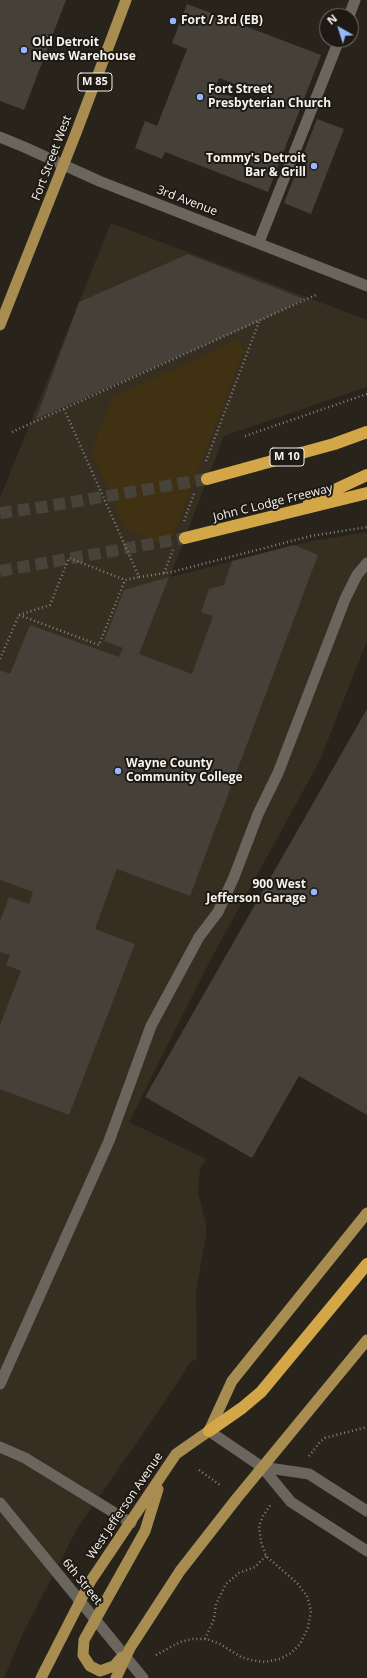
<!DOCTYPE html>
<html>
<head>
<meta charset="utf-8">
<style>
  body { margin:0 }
  #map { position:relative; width:367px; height:1678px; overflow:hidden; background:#28241c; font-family:"Open Sans",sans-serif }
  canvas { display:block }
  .north { position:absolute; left:319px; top:8px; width:40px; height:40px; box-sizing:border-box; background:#1e1a13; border:1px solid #74716a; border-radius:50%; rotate:321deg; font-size:11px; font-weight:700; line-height:16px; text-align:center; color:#f5f3ed }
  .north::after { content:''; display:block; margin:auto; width:14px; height:18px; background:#94b7fd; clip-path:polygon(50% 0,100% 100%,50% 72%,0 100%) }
</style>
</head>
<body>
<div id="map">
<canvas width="367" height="1678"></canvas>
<div class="north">N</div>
</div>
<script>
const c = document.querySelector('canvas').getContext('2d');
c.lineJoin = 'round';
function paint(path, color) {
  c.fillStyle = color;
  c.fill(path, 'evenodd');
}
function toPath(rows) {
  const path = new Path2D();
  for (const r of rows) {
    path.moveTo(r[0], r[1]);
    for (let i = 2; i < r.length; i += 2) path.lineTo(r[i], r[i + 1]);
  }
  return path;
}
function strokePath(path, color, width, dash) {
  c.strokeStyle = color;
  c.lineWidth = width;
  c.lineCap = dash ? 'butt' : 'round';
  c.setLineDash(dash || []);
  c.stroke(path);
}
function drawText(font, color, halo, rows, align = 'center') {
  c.font = font + ' "Open Sans",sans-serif';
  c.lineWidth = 4;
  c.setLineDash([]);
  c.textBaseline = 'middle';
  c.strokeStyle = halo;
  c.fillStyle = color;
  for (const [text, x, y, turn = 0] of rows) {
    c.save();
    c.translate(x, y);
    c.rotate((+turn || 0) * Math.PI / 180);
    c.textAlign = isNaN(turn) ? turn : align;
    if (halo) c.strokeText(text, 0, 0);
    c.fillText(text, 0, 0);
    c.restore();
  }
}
const built = toPath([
  [111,223,367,320,367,387,224,436,170,577,312,541,367,532,367,641,320,760,210,961,129,1122,206,1159,200,1169,198,1192,206,1224,206,1236,196,1290,197,1358,188,1365,179,1381,77,1529,23,1633,4,1678,0,1678,0,498]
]);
const green = toPath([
  [239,339,244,351,173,536,161,544,125,528,91,452,113,397]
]);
const building = toPath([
  [0,0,66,0,24,110,0,101],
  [187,4,321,55,268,192,165,152,162,159,135,148,145,121,157,126,187,49,172,43],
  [219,78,271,98,266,110,214,90],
  [317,119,344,129,311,214,284,203],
  [188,254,304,299,266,318,36,419,79,302],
  [294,545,318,555,190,896,117,869,95,929,135,944,69,1115,0,1089,0,1025,21,971,6,965,10,955,0,952,0,921,9,897,29,904,33,892,0,880,0,670,10,674,30,625,119,657,123,648,104,641,124,590,169,577,139,654,192,674,213,616,201,612,209,589,224,585,232,561],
  [367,709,367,1115,299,1076,252,1158,145,1097]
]);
const motorwayTunnel = toPath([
  [0,513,43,507,207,479],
  [0,571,185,538]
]);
const path = toPath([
  [64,409,139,577,172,572,311,536,367,527],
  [12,432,318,294],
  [245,436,367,394],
  [206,461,259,322],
  [184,521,195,491],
  [164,573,173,550],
  [19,615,99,645,125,580],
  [0,659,19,615,50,605,69,558,125,580,139,577],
  [309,1456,320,1442,325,1438,367,1427],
  [199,1470,220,1485],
  [205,1639,214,1619,216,1604,226,1584,239,1573,255,1567,266,1556],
  [156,1655,180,1642,193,1639,207,1639,220,1644,241,1657,251,1660,265,1662,280,1659,291,1653,300,1644,308,1628,311,1611,307,1596,297,1583,266,1556,261,1542,259,1526,263,1516,271,1504]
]);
const service = toPath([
  [349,16,355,0],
  [259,242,339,40],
  [0,1384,109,1141,151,1026,199,937,218,912,234,877,258,814,278,773,345,599,357,575,367,563],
  [0,1447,25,1458,131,1523]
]);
const minor = toPath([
  [0,137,24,147,99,181,367,286],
  [209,1431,262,1467,291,1502,367,1551],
  [262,1467,309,1474,367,1511],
  [0,1503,143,1678]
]);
const primary = toPath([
  [0,325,76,133,126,0],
  [122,1657,114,1666,100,1671,90,1666,83,1655,84,1640,145,1531,158,1489],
  [41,1678,90,1582,176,1454,209,1431,232,1381,367,1213],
  [116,1678,130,1648,180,1571,237,1498,367,1340]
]);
const motorway = toPath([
  [207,479,334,444,367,432],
  [309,502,367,475],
  [185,538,367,493],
  [209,1431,242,1408,261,1392,367,1264]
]);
const markers = [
  [173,21,4,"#94b7fd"],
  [24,50,4,"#94b7fd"],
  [200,97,4,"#94b7fd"],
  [314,166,4,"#94b7fd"],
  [118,771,4,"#94b7fd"],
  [314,892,4,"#94b7fd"]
];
const shields = [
  [95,82,34],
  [287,457,34]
];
const shieldNames = [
  ["M 85",95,82],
  ["M 10",287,457]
];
const poiNames = [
  ["Fort / 3rd (EB)",181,21],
  ["Old Detroit",32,43],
  ["News Warehouse",32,57],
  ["Fort Street",208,90],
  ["Presbyterian Church",208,104],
  ["Tommy's Detroit",306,159,"right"],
  ["Bar & Grill",306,173,"right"],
  ["Wayne County",126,764],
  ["Community College",126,778],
  ["900 West",306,885,"right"],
  ["Jefferson Garage",306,899,"right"]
];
const streetNames = [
  ["Fort Street West",52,158,-69],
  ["3rd Avenue",187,201,21],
  ["John C Lodge Freeway",273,503,-14],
  ["West Jefferson Avenue",125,1506,-56],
  ["6th Street",82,1582,51]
];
paint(built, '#352e21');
paint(green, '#3f3112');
paint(building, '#454038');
strokePath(motorwayTunnel, '#47433b', 12, [12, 6]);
strokePath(path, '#84817a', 2.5, [1, 3]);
strokePath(service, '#6b665d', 11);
strokePath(minor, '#6b665d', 11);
strokePath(primary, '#a98d50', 11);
strokePath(motorway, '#d3a748', 12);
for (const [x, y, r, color] of markers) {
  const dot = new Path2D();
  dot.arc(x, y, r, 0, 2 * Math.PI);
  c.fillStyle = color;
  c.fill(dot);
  strokePath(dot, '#1e1a13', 1.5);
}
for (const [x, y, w] of shields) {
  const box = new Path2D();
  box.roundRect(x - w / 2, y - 9, w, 18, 3);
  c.fillStyle = '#1e1a13';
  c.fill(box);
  strokePath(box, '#f5f3ed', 1);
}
drawText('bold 11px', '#f5f3ed', null, shieldNames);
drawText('bold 12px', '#f5f3ed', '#1e1a13', poiNames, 'left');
drawText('12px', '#f5f3ed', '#1e1a13', streetNames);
</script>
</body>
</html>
